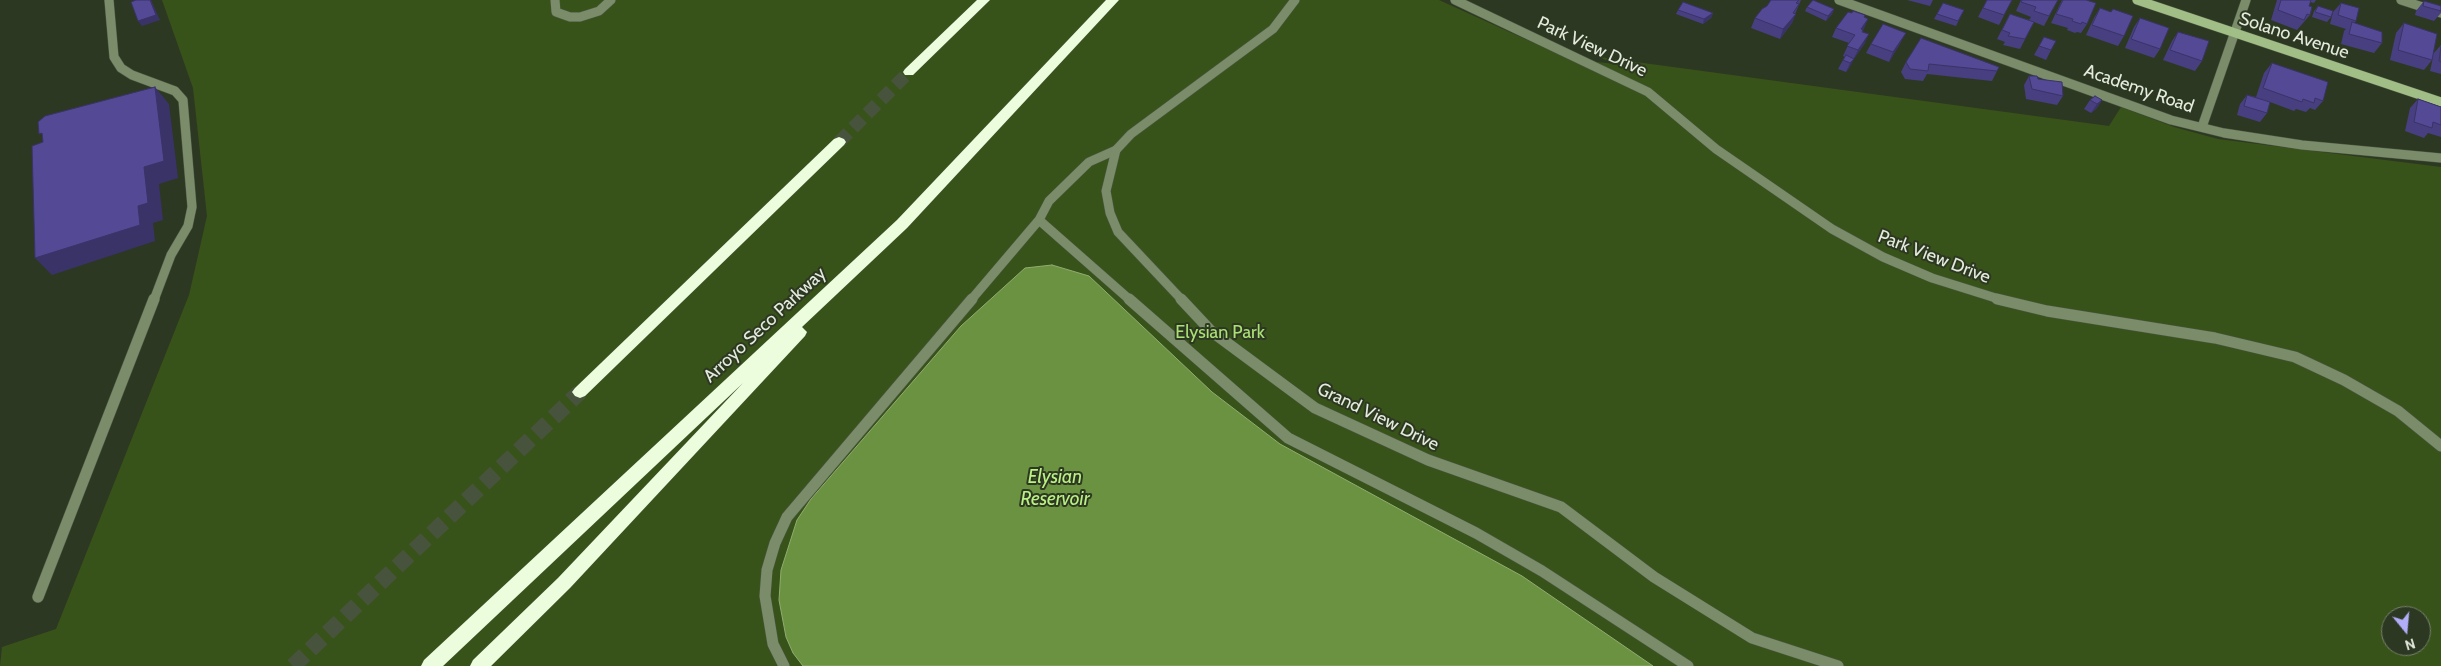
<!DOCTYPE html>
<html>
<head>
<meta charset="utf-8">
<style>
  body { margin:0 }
  #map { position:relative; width:2441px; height:666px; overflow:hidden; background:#2d3822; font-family:Cabin,sans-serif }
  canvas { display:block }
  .north { position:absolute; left:2381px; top:606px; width:50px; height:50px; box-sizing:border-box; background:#2d3822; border:1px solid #76806d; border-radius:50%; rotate:163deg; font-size:14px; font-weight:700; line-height:20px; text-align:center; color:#e4ebdd }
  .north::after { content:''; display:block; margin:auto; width:18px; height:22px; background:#b2adf9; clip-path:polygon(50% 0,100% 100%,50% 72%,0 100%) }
</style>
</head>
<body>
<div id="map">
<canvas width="2441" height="666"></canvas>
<div class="north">N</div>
</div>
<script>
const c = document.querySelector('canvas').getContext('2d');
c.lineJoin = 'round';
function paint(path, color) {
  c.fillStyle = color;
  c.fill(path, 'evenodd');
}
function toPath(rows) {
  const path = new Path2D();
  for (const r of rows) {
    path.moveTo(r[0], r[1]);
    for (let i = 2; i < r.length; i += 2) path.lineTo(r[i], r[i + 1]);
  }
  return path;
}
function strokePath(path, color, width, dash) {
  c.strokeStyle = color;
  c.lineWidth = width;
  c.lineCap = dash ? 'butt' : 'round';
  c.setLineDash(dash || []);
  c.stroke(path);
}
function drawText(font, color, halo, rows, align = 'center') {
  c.font = font + ' Cabin,sans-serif';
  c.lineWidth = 4;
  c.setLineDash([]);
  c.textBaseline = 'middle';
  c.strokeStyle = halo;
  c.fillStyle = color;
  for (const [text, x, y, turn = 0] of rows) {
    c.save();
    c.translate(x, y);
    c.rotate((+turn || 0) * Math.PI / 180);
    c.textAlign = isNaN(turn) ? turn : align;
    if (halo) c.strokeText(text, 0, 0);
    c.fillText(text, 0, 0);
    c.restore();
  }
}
const green = toPath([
  [162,0,1439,0,1569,59,1615,64,1599,57,2109,126,2121,107,2174,127,2218,139,2441,167,2441,666,0,666,2,647,56,629,189,295,207,216,193,88],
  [2391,616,2421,616,2421,646,2391,646]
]);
const water = toPath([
  [1052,265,1089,276,1212,392,1280,444,1522,576,1653,666,803,666,793,653,786,637,779,600,781,570,797,520,811,499,961,326,1025,268,1052,265]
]);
const highwayTunnelFar1 = toPath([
  [839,142,909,72]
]);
const highwayTunnel = toPath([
  [293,666,580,392]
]);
const laneFar1 = toPath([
  [109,0,114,57,121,68,132,75,175,91,183,100,192,207,188,226,171,255,154,300],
  [2401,0,2441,13],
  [1039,220,1130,300],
  [971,300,1039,220,1049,201,1089,162,1116,150]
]);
const lane = toPath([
  [1129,299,1288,438,1476,533,1542,571,1688,666],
  [38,597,154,299],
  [784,666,773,644,765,596,767,570,775,543,787,517,972,299]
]);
const streetFar1 = toPath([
  [555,0,556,12,570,17,580,17,599,11,611,0],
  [1455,0,1648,92,1716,149,1832,229,1883,257,1932,278,2002,300],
  [1839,0,2171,120,2224,133,2302,145,2441,158],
  [2202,127,2246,0],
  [1182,300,1118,232,1110,213,1106,191,1116,150,1131,134,1273,29,1295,0]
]);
const street = toPath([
  [1181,299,1211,331,1315,408,1428,460,1561,507,1654,577,1752,638,1838,666],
  [1997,299,2047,311,2215,338,2295,357,2344,380,2398,411,2441,446]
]);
const secondary = toPath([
  [2137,0,2441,102]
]);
const highway = toPath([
  [977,0,990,0,913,75,905,75,903,72,905,69,977,0],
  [1106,0,1119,0,907,228,802,327,807,332,805,336,570,588,491,666,470,666,473,660,558,578,743,383,443,666,421,666,424,660,897,220,1106,0],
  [839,137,844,139,846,142,844,145,585,396,580,398,575,396,572,392,575,388,834,139,839,137]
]);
const wall = toPath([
  [1771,0,1801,0,1795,14,1792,23,1780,39,1751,28,1755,18,1767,6],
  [1907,0,1933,0,1930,6],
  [1987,0,2012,0,1999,25,1978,17],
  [2021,0,2058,0,2044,26,2034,22,2020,49,2003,45,2005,42,1997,39,2010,14,2029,20,2031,17,2016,11],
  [2062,0,2086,0,2087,24,2081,33,2077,32,2075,33,2067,30,2068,28,2051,23],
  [2277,0,2316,0,2314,3,2310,2,2309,6,2310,15,2297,30,2271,20],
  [2424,1,2441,6,2441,13,2434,21,2415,15,2416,11],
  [1943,3,1964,10,1956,26,1934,19],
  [2341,3,2356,21,2354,23,2382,43,2374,53,2341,44,2344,31,2346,29,2330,24,2333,12],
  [2318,6,2331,17,2327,22,2312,17,2314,11],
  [1807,7,1834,9,1832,14,1826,21,1805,11],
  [2100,8,2111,12,2113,9,2124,36,2118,46,2086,35,2094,18],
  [1678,10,1713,13,1711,18,1703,24,1676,14],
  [1864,17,1868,19,1863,30,1865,43,1853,60,1849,68,1846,72,1838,69,1843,60,1845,57,1843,56,1849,43,1832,37,1836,28],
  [2140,18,2160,49,2154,58,2125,48,2134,27],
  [2404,23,2433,54,2441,45,2441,74,2430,71,2433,57,2432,60,2424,70,2390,60,2396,33],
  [2178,32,2202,61,2195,71,2163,60,2172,41],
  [2044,37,2051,50,2046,60,2034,55],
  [1901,42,1889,62,1866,53,1871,44],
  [1906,62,1999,67,1992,81,1927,74,1923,81,1905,79,1901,72],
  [2272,63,2323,101,2315,110,2310,108,2306,112,2296,109,2294,111,2270,102,2267,113,2260,122,2237,115,2240,104,2247,95,2256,97,2264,73],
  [2029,76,2038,79,2063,96,2057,105,2026,99,2024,85],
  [2418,99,2441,107,2441,137,2428,133,2424,138,2405,131,2410,108],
  [2090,100,2102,100,2096,109,2091,113,2084,109]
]);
const shadedWall = toPath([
  [150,0,151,0,160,20,142,26,138,21],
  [1834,9,1832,14,1826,21,1828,16],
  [1713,13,1711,18,1703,24,1704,19],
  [1796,14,1792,23,1780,39,1783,29],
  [1868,19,1864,28,1856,38,1861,29],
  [1906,33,1901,42,1889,62,1893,52],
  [1869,34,1865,43,1853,60,1858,50],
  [1854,59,1849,68,1846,72,1850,63],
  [155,87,169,104,178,178,159,184,163,220,153,223,155,241,52,275,35,258,138,206],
  [2102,100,2096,109,2091,113,2097,104]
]);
const building = toPath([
  [136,0,150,0,156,15,138,21,131,2,136,0],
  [1771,0,1799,0,1796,3,1799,4,1793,13,1796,14,1783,29,1755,18,1762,9,1767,6,1771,0],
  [1813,0,1834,9,1828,16,1807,7,1813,0],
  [1987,0,2012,0,2004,15,1983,8,1987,0],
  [2022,0,2058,0,2049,16,2034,11,2036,7,2021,2,2022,0],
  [2063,0,2086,0,2096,3,2087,24,2082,22,2081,24,2072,21,2073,19,2056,14,2063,0],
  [2281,0,2311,0,2309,6,2312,7,2310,15,2307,14,2304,20,2278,10,2281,0],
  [2424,1,2441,6,2441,11,2423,6,2424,1],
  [1683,2,1713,13,1704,19,1678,10,1683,2],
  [1943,3,1964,10,1958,21,1937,14,1943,3],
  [2341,3,2359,8,2356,21,2338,15,2341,3],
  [2318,6,2333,11,2331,17,2315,12,2318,6],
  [2100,8,2111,12,2113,9,2133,16,2124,36,2092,25,2100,8],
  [1853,11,1865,15,1864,17,1868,19,1861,29,1863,30,1862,32,1869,34,1858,50,1847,46,1855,35,1836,28,1848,12,1852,13,1853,11],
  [2010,14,2034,22,2025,39,2008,36,2010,33,2002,30,2010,14],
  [2140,18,2169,28,2160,49,2131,39,2140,18],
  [2352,22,2382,32,2382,43,2349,34,2352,22],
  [2404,23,2437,34,2432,60,2398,50,2404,23],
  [1883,24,1906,33,1893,52,1871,44,1883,24],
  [2178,32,2209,41,2202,61,2170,50,2178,32],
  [2044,37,2056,41,2051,50,2039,46,2044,37],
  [1921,38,1999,67,1997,71,1929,64,1928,71,1910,69,1906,62,1921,38],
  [2441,47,2441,62,2439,61,2441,47],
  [1846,55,1854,59,1850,63,1843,60,1846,55],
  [2272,63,2328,82,2323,101,2315,98,2314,103,2303,99,2302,102,2263,88,2272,63],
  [2029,76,2037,76,2038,79,2062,82,2063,96,2032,89,2029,76],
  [155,87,164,161,144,167,148,203,138,206,140,225,35,258,32,146,43,142,42,133,39,134,38,122,45,116,155,87],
  [2247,95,2270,102,2267,113,2244,106,2247,95],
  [2095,96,2102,100,2097,104,2090,100,2095,96],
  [2418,99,2441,107,2441,125,2433,122,2432,128,2414,122,2418,99]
]);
const streetNames = [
  ["Solano Avenue",2294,36,18],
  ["Park View Drive",1592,47,25],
  ["Academy Road",2139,89,19],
  ["Park View Drive",1934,257,21],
  ["Arroyo Seco Parkway",765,325,-43],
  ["Grand View Drive",1378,417,26]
];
const parkNames = [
  ["Elysian Park",1220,333]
];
const waterNames = [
  ["Elysian",1055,477],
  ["Reservoir",1055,499]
];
paint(green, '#385319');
paint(water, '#6b9241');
strokePath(water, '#8fad70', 1);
strokePath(highwayTunnelFar1, '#48533e', 13, [13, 7]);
strokePath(highwayTunnel, '#48533e', 16, [16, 8]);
strokePath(laneFar1, '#4a5540', 10);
strokePath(lane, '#4a5540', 12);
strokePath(streetFar1, '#4a5540', 10);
strokePath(street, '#4a5540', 12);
strokePath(secondary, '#4a5540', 10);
strokePath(highway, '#4a5540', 1);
strokePath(laneFar1, '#7a8c6a', 9);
strokePath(lane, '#7a8c6a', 11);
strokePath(streetFar1, '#7a8c6a', 9);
strokePath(street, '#7a8c6a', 11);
strokePath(secondary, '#a1be87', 9);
paint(highway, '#ebfddc');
paint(wall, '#473f7f');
paint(shadedWall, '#3a3368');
paint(building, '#534994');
strokePath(building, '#3a3368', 1);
drawText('18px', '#e4ebdd', '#2d3822', streetNames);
drawText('18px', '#ace075', '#2d3822', parkNames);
drawText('italic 19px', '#bbf084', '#2d3822', waterNames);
</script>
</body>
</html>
